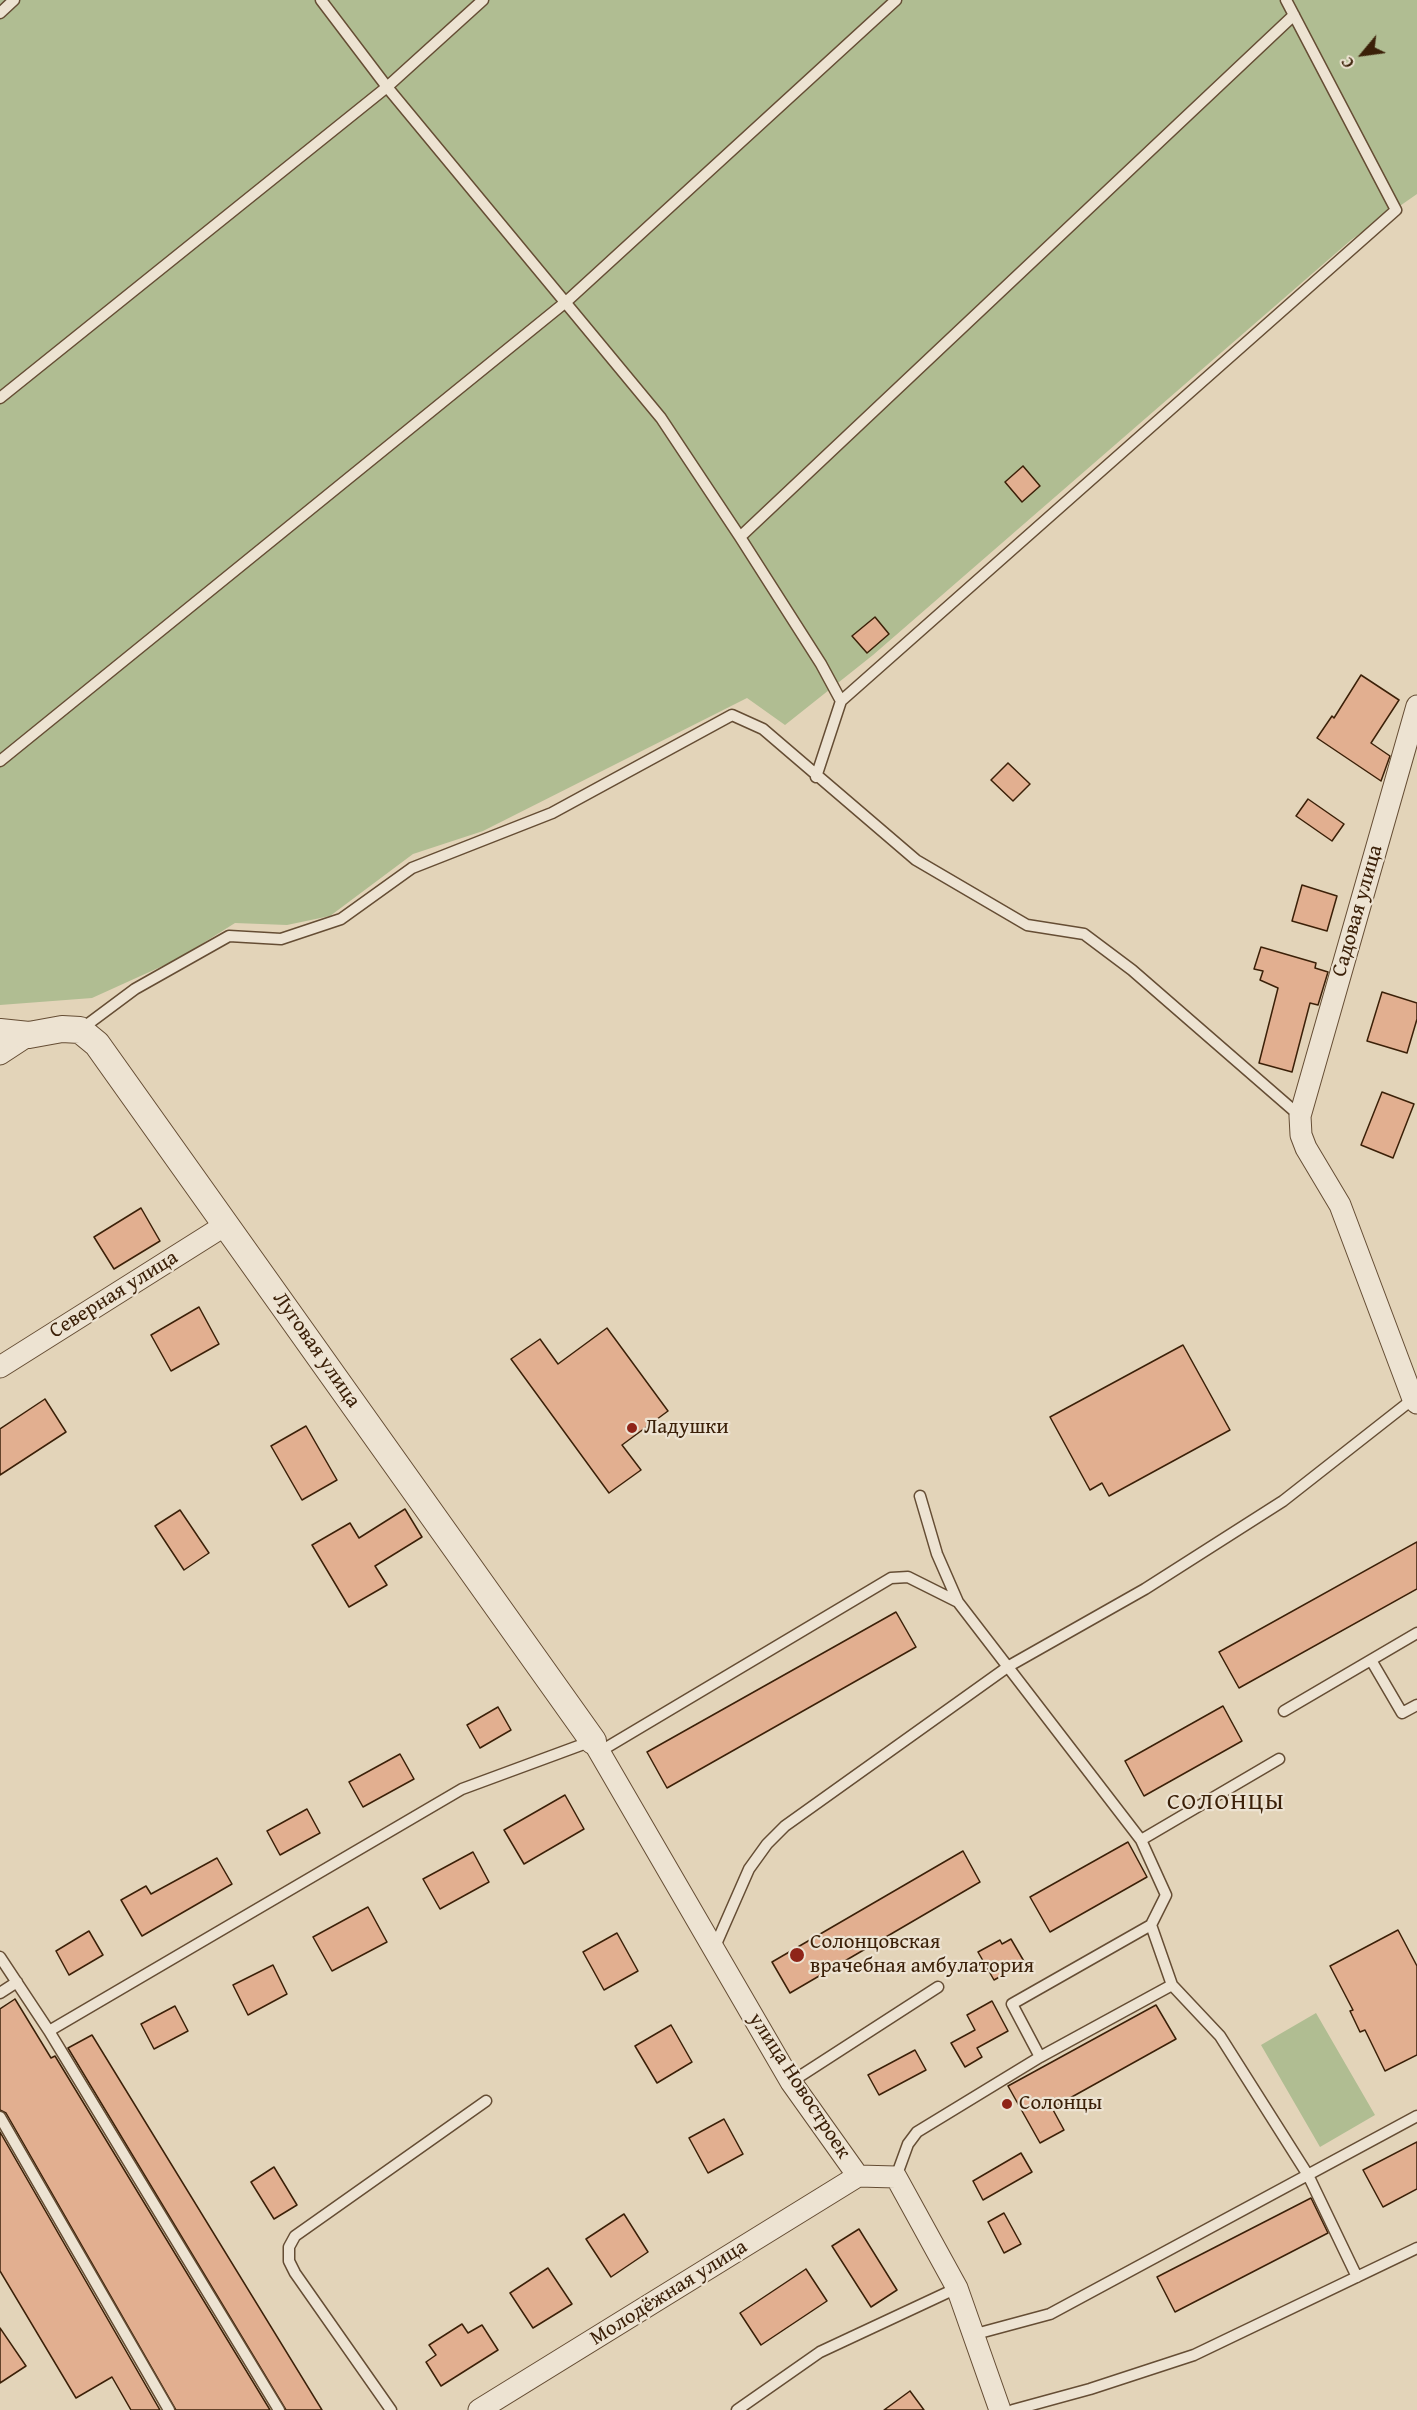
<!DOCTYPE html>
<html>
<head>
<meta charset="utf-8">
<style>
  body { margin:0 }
  #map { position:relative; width:1417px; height:2410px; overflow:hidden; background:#e3d4b9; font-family:"Gentium Book Plus",serif }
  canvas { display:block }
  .north { position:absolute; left:1333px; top:24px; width:60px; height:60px; -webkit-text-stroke:4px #ede3d2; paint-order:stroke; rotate:241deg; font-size:16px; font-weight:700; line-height:24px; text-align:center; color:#3b2008 }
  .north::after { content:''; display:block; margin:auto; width:21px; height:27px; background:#3b2008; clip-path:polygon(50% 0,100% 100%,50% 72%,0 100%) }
</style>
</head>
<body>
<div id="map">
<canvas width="1417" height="2410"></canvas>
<div class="north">С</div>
</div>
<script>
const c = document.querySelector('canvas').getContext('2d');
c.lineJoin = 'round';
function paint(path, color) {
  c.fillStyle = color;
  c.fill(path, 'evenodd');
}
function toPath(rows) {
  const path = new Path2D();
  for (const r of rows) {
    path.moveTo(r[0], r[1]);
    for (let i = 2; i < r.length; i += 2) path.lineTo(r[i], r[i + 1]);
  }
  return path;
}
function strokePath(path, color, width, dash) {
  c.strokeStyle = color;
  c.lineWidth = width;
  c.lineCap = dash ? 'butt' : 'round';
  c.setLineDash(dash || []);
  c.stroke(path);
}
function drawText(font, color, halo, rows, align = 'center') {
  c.font = font + ' "Gentium Book Plus",serif';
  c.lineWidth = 4.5;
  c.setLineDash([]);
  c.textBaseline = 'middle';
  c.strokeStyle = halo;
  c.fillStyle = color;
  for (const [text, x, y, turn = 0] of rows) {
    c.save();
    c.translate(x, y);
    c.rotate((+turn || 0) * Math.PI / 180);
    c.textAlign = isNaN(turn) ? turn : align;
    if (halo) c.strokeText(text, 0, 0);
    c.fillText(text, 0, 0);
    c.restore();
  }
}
const green = toPath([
  [0,0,1417,0,1417,194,1351,240,873,655,785,725,747,698,483,831,413,854,330,916,287,925,235,923,178,959,92,998,0,1005],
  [1316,2013,1375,2115,1320,2147,1261,2045]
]);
const building = toPath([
  [1023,466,1040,486,1022,502,1005,482,1023,466],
  [875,617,889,634,867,653,852,636,875,617],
  [1361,675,1399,700,1371,743,1390,756,1381,781,1317,738,1332,716,1334,718,1361,675],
  [1008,763,1030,784,1013,801,991,780,1008,763],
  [1308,799,1344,824,1332,841,1296,816,1308,799],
  [1302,885,1337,896,1327,931,1292,921,1302,885],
  [1261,947,1316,963,1315,968,1328,972,1318,1005,1310,1003,1292,1072,1259,1063,1278,988,1260,980,1263,971,1254,969,1261,947],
  [1382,992,1417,1003,1417,1019,1407,1053,1367,1041,1382,992],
  [1382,1092,1414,1104,1393,1158,1361,1145,1382,1092],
  [141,1208,160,1241,114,1269,94,1237,141,1208],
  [199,1307,219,1344,171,1371,151,1335,199,1307],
  [607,1328,668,1411,622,1445,641,1470,609,1493,511,1359,540,1339,558,1364,607,1328],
  [1183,1345,1230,1430,1109,1496,1102,1483,1090,1490,1050,1417,1183,1345],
  [45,1399,66,1432,0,1475,0,1429,45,1399],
  [306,1426,337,1480,302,1500,271,1446,306,1426],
  [405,1509,422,1537,375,1566,387,1585,349,1607,312,1545,350,1523,359,1538,405,1509],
  [180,1510,209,1553,184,1570,155,1526,180,1510],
  [1417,1542,1417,1589,1239,1688,1219,1652,1417,1542],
  [896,1612,916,1647,667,1788,647,1752,896,1612],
  [1223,1706,1242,1741,1144,1796,1125,1761,1223,1706],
  [498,1707,511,1730,480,1748,467,1725,498,1707],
  [400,1754,414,1779,363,1807,349,1782,400,1754],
  [565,1795,584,1829,524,1864,504,1830,565,1795],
  [307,1809,320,1833,280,1855,267,1831,307,1809],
  [1128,1842,1147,1877,1050,1932,1030,1897,1128,1842],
  [963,1851,980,1882,790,1993,772,1962,963,1851],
  [473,1852,489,1882,440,1909,423,1879,473,1852],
  [217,1858,232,1884,142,1936,121,1900,146,1886,151,1894,217,1858],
  [368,1907,387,1942,332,1971,313,1937,368,1907],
  [1398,1930,1417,1966,1417,2055,1385,2071,1365,2030,1360,2032,1350,2011,1353,2010,1330,1966,1398,1930],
  [89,1931,103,1955,69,1975,56,1951,89,1931],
  [617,1933,638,1971,604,1990,583,1952,617,1933],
  [1011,1939,1025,1963,994,1980,978,1952,1000,1940,1002,1944,1011,1939],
  [273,1965,287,1994,248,2015,233,1985,273,1965],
  [15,1999,51,2058,55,2056,270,2410,176,2410,6,2113,0,2110,0,2009,15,1999],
  [992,2001,1008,2031,977,2048,982,2057,965,2067,951,2043,975,2030,967,2015,992,2001],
  [1156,2005,1176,2039,1052,2108,1064,2130,1040,2143,1008,2086,1156,2005],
  [175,2006,188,2031,154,2049,141,2024,175,2006],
  [671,2025,692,2062,657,2083,635,2046,671,2025],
  [92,2035,322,2410,286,2410,68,2048,92,2035],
  [915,2050,926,2070,879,2095,868,2075,915,2050],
  [724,2119,743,2154,708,2173,689,2138,724,2119],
  [0,2132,160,2410,131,2410,112,2377,76,2398,0,2271,0,2132],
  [1417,2142,1417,2189,1383,2207,1363,2170,1417,2142],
  [1021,2153,1032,2172,983,2200,973,2181,1021,2153],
  [274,2167,297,2205,274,2219,251,2182,274,2167],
  [1311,2198,1328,2233,1175,2312,1157,2277,1311,2198],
  [1004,2213,1021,2244,1004,2253,988,2222,1004,2213],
  [624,2214,648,2252,611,2277,586,2239,624,2214],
  [859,2229,897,2290,871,2307,832,2246,859,2229],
  [548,2268,572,2304,533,2328,510,2293,548,2268],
  [806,2269,827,2301,761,2345,740,2313,806,2269],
  [462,2324,468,2333,482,2325,498,2350,441,2386,426,2362,436,2355,429,2345,462,2324],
  [0,2328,26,2366,0,2383,0,2328],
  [910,2391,924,2410,884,2410,910,2391]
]);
const service = toPath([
  [321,0,387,87,661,418,740,537,821,664,841,701],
  [0,13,14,0],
  [0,398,387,87,483,0],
  [740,537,1294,15],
  [0,761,567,301,896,0],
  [816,777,841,701,1396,210,1286,0],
  [80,1030,135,989,229,936,281,939,341,919,412,868,552,813,732,715,763,729,916,860,1027,925,1084,934,1132,970,1300,1116],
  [920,1496,937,1554,958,1602,1141,1840,1166,1895,1151,1925,1172,1985,1220,2036,1308,2175,1357,2277],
  [1371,1660,1402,1713,1417,1705],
  [1284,1711,1417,1633],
  [599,1752,891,1578,908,1577,958,1602],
  [1141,1840,1279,1759],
  [713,1951,749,1869,767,1844,785,1826,1009,1666,1145,1589,1283,1501,1413,1399],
  [0,1957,49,2031,279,2410],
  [0,1993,17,1982],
  [49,2031,462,1789,592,1741],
  [1040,2057,1012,2004,1151,1925],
  [791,2082,938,1987],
  [0,2117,169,2410],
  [896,2177,908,2144,917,2132,1040,2057,1172,1985],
  [972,2335,1050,2314,1417,2116],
  [391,2410,295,2273,289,2261,289,2247,295,2236,486,2101],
  [737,2410,820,2352,957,2288],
  [1013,2410,1090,2389,1194,2355,1417,2248]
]);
const minor = toPath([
  [1417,706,1300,1116,1301,1135,1306,1148,1340,1205,1413,1399,1417,1403],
  [0,1054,29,1035],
  [0,1367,227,1224],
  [593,1741,791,2082,858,2176,896,2177,957,2288,1000,2410],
  [479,2410,858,2176]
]);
const tertiary = toPath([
  [0,1032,29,1035,62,1029,80,1030,97,1044,593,1741]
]);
const markers = [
  [632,1428,6,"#8f2418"],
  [797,1955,8,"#8f2418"],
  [1007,2104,6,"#8f2418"]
];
const streetNames = [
  ["Садовая улица",1358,911,-74],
  ["Северная улица",114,1295,-32],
  ["Луговая улица",316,1350,55],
  ["улица Новостроек",799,2086,57],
  ["Молодёжная улица",669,2293,-32]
];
const poiNames = [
  ["Ладушки",644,1428],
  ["Солонцовская",810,1943],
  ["врачебная амбулатория",810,1967],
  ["Солонцы",1019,2104]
];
const quarterNames = [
  ["СОЛОНЦЫ",1226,1803]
];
paint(green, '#b0bd92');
paint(building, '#e2af90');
strokePath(building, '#3b2008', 1.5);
strokePath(service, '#654d34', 13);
strokePath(minor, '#654d34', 23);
strokePath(tertiary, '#654d34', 28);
strokePath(service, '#ede3d2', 10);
strokePath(minor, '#ede3d2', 21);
strokePath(tertiary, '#ede3d2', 26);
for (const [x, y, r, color] of markers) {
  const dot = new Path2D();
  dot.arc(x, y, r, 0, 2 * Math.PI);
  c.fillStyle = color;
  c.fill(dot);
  strokePath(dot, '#ede3d2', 2);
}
drawText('21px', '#3b2008', '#ede3d2', streetNames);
drawText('21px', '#3b2008', '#ede3d2', poiNames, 'left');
c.letterSpacing = '1.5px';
drawText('24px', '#3b2008', '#ede3d2', quarterNames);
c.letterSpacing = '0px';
</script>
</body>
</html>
